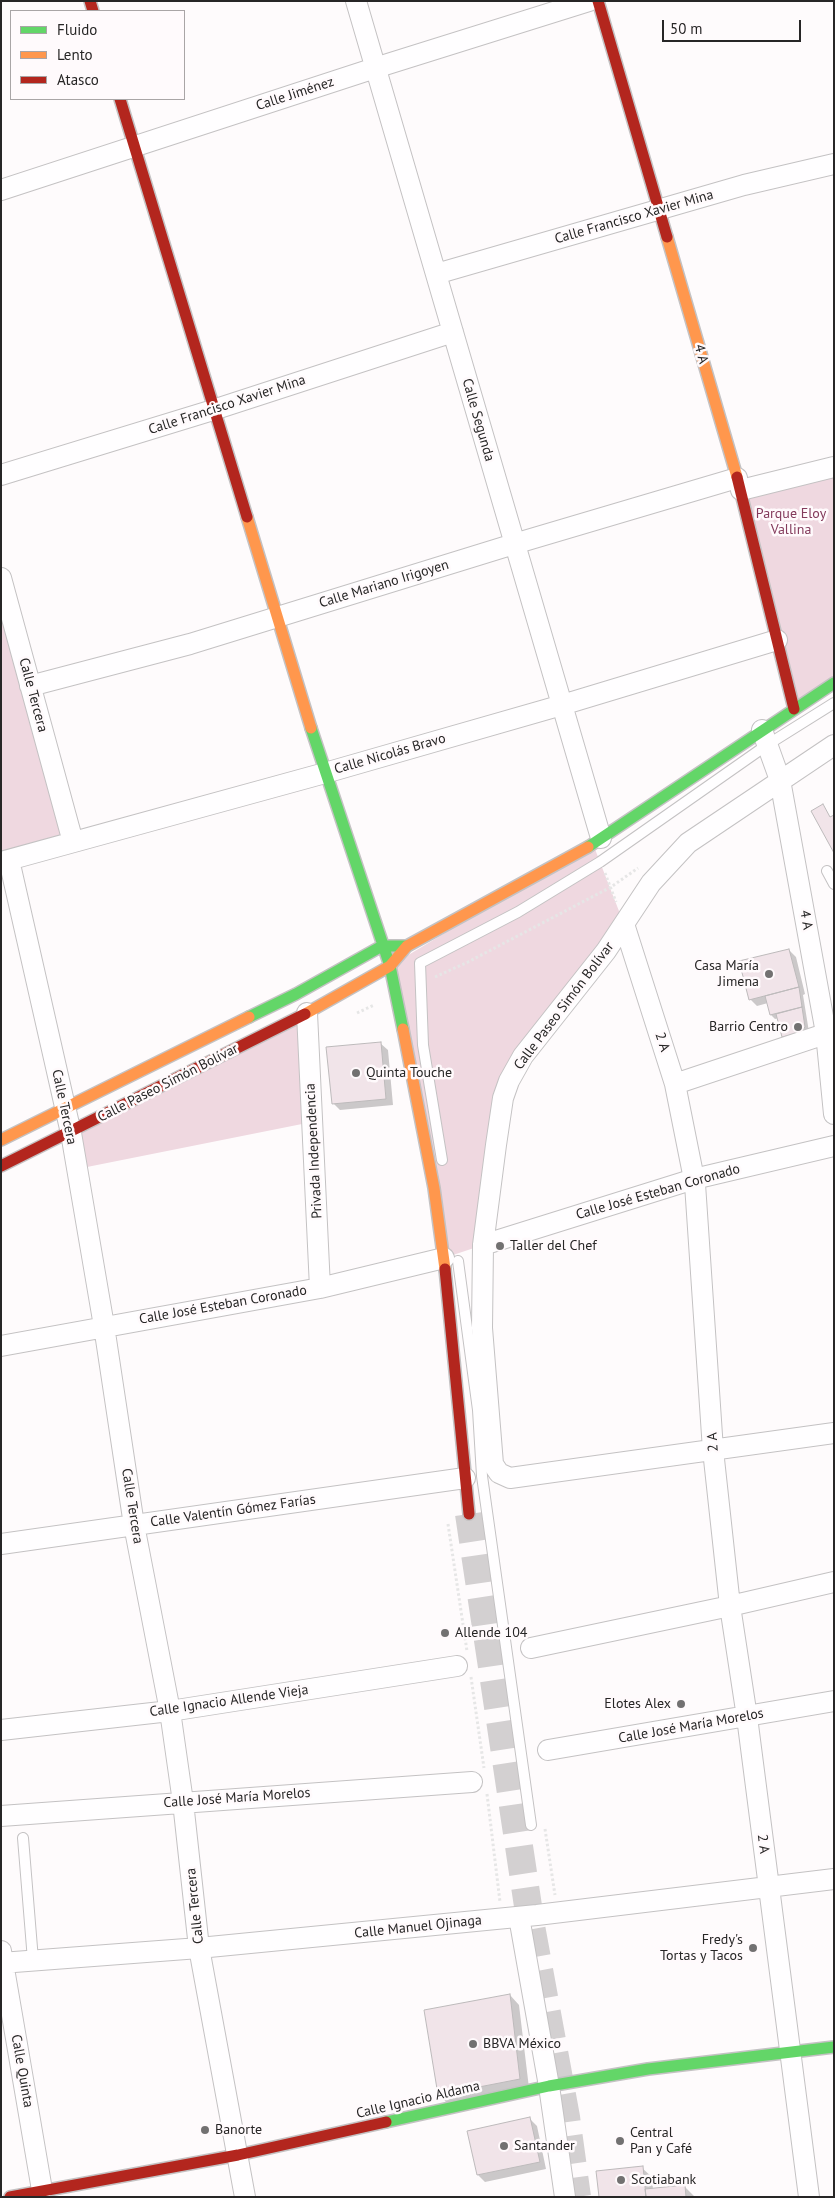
<!DOCTYPE html>
<html>
<head>
<meta charset="utf-8">
<style>
  body { margin:0 }
  #map { position:relative; width:835px; height:2198px; overflow:hidden; background:#fefbfc; font-family:"PT Sans",sans-serif }
  canvas { display:block }
  .frame { position:absolute; inset:0; border:2px solid #272626; pointer-events:none }
  .legend { position:absolute; left:10px; top:10px; width:175px; height:90px; box-sizing:border-box; background:#fffafc; border:1px solid #a9a5a6; margin:0; padding:6px 9px; list-style:none; font-size:15px; color:#272626 }
  .legend li { display:flex; align-items:center; gap:10px; height:25px }
  .legend b { width:25px; border:1px solid #a9a5a6 }
  .scale { position:absolute; left:662px; top:20px; width:139px; height:22px; box-sizing:border-box; border:2px solid #272626; border-top:0; padding-left:6px; font-size:15px; line-height:18px; white-space:nowrap; color:#272626; -webkit-text-stroke:4px #fffafc; paint-order:stroke }
</style>
</head>
<body>
<div id="map">
<canvas width="835" height="2198"></canvas>
<div class="frame"></div>
<ul class="legend">
<li><b style="height:6px;background:#63d668"></b>Fluido</li>
<li><b style="height:6px;background:#ff974d"></b>Lento</li>
<li><b style="height:6px;background:#b3261e"></b>Atasco</li>
</ul>
<div class="scale">50 m</div>
</div>
<script>
const c = document.querySelector('canvas').getContext('2d');
c.lineJoin = 'round';
function paint(path, color) {
  c.fillStyle = color;
  c.fill(path, 'evenodd');
}
function toPath(rows) {
  const path = new Path2D();
  for (const r of rows) {
    path.moveTo(r[0], r[1]);
    for (let i = 2; i < r.length; i += 2) path.lineTo(r[i], r[i + 1]);
  }
  return path;
}
function strokePath(path, color, width, dash) {
  c.strokeStyle = color;
  c.lineWidth = width;
  c.lineCap = dash ? 'butt' : 'round';
  c.setLineDash(dash || []);
  c.stroke(path);
}
function drawText(font, color, halo, rows, align = 'center') {
  c.font = font + ' "PT Sans",sans-serif';
  c.lineWidth = 5;
  c.setLineDash([]);
  c.textBaseline = 'middle';
  c.strokeStyle = halo;
  c.fillStyle = color;
  for (const [text, x, y, turn = 0] of rows) {
    c.save();
    c.translate(x, y);
    c.rotate((+turn || 0) * Math.PI / 180);
    c.textAlign = isNaN(turn) ? turn : align;
    if (halo) c.strokeText(text, 0, 0);
    c.fillText(text, 0, 0);
    c.restore();
  }
}
const green = toPath([
  [834,467,834,683,794,709,741,490],
  [1,579,73,842,1,862],
  [593,844,624,924,511,1078,483,1245,444,1258,390,966],
  [307,1013,312,1122,77,1169,71,1133]
]);
const shadow = toPath([
  [789,950,796,957,805,994,803,995,809,1032,788,1041,783,1036,779,1018,775,1019,771,1015,768,1003,757,1006,750,999],
  [380,1043,388,1050,393,1105,340,1110,333,1103],
  [510,1995,519,2005,529,2088,448,2104,439,2095],
  [530,2119,537,2126,546,2169,485,2182,478,2175],
  [642,2168,652,2177,653,2190,684,2186,695,2197,600,2197]
]);
const building = toPath([
  [823,804,830,817,834,815,834,853,811,811,823,804],
  [789,949,799,987,749,1000,739,961,789,949],
  [799,987,802,1007,770,1015,765,996,799,987],
  [802,1007,805,1027,800,1033,782,1037,776,1014,802,1007],
  [381,1042,386,1099,332,1104,326,1047,381,1042],
  [510,1994,520,2079,438,2095,424,2010,510,1994],
  [530,2117,540,2162,477,2175,467,2131,530,2117],
  [643,2166,646,2197,599,2197,596,2171,643,2166],
  [685,2185,686,2197,646,2197,645,2189,685,2185]
]);
const primaryTunnel = toPath([
  [469,1514,531,1926,566,2117,577,2197]
]);
const path = toPath([
  [605,873,616,902],
  [435,977,468,962,611,887,638,868],
  [357,1013,374,1005],
  [448,1524,467,1651],
  [471,1677,484,1768],
  [487,1794,500,1902],
  [545,1829,555,1895]
]);
const lane = toPath([
  [827,871,834,884],
  [442,1160,423,1045,420,963,518,912,600,862,767,745,834,703],
  [458,1261,478,1410,482,1476,531,1825],
  [23,1838,33,1960]
]);
const street = toPath([
  [356,1,601,838],
  [1,190,375,68,589,1],
  [436,274,744,185,834,164],
  [1,475,213,410,453,332],
  [741,490,834,467],
  [1,578,73,842],
  [30,686,190,644,514,544,737,478],
  [762,730,780,780,826,1033,834,1114],
  [834,745,688,843,651,883,606,951,523,1056,509,1081,503,1098,496,1145,483,1245,482,1328,493,1464,499,1473,510,1478,834,1433],
  [9,860,71,1133,104,1326,134,1525,170,1711,183,1802,199,1948,245,2197],
  [1,862,325,773,562,705,777,640],
  [624,924,675,1084,695,1184,713,1450,730,1606,747,1717,809,2197],
  [307,1013,320,1288],
  [675,1084,834,1031],
  [483,1245,694,1179,834,1146],
  [1,1346,320,1288,444,1258],
  [1,1544,465,1478],
  [531,1648,730,1606,834,1582],
  [1,1730,170,1711,457,1666],
  [548,1750,834,1701],
  [1,1816,472,1782],
  [519,1917,549,2086,565,2197],
  [1,1951,42,2190],
  [1,1963,199,1948,537,1915,834,1879]
]);
const fast = toPath([
  [311,728,390,966,403,1029],
  [588,847,834,683],
  [249,1017,296,994,382,946,407,946],
  [386,2122,549,2086,648,2069,834,2047]
]);
const slow = toPath([
  [667,237,737,477],
  [247,517,311,728],
  [305,1014,390,966,407,946,588,847],
  [403,1029,434,1188,445,1269],
  [1,1140,249,1017]
]);
const jam = toPath([
  [90,1,93,11],
  [598,1,667,237],
  [120,99,247,517],
  [737,477,794,709],
  [1,1166,305,1014],
  [445,1269,469,1514],
  [10,2197,238,2155,386,2122]
]);
const markers = [
  [769,974,5,"#727171"],
  [798,1027,5,"#727171"],
  [356,1073,5,"#727171"],
  [500,1246,5,"#727171"],
  [445,1633,5,"#727171"],
  [681,1704,5,"#727171"],
  [753,1948,5,"#727171"],
  [473,2044,5,"#727171"],
  [205,2130,5,"#727171"],
  [620,2141,5,"#727171"],
  [504,2146,5,"#727171"],
  [621,2180,5,"#727171"]
];
const streetNames = [
  ["Calle Jiménez",295,94,-18],
  ["Calle Francisco Xavier Mina",634,217,-16],
  ["4 A",701,354,74],
  ["Calle Francisco Xavier Mina",227,405,-18],
  ["Calle Segunda",478,420,74],
  ["Calle Mariano Irigoyen",384,584,-17],
  ["Calle Tercera",33,695,75],
  ["Calle Nicolás Bravo",390,754,-16],
  ["4 A",806,920,80],
  ["Calle Paseo Simón Bolívar",564,1006,-53],
  ["2 A",662,1042,72],
  ["Calle Paseo Simón Bolívar",168,1083,-27],
  ["Calle Tercera",64,1107,78],
  ["Privada Independencia",314,1151,-93],
  ["Calle José Esteban Coronado",658,1192,-16],
  ["Calle José Esteban Coronado",223,1305,-10],
  ["2 A",713,1442,-94],
  ["Calle Tercera",132,1506,81],
  ["Calle Valentín Gómez Farías",233,1511,-8],
  ["Calle Ignacio Allende Vieja",229,1701,-8],
  ["Calle José María Morelos",691,1726,-10],
  ["Calle José María Morelos",237,1798,-4],
  ["2 A",763,1844,83],
  ["Calle Tercera",195,1906,-96],
  ["Calle Manuel Ojinaga",418,1927,-6],
  ["Calle Quinta",22,2071,80],
  ["Calle Ignacio Aldama",418,2100,-13]
];
const parkNames = [
  ["Parque Eloy",791,514],
  ["Vallina",791,530]
];
const poiNames = [
  ["Casa María",759,966,"right"],
  ["Jimena",759,982,"right"],
  ["Barrio Centro",788,1027,"right"],
  ["Quinta Touche",366,1073],
  ["Taller del Chef",510,1246],
  ["Allende 104",455,1633],
  ["Elotes Alex",671,1704,"right"],
  ["Fredy's",743,1940,"right"],
  ["Tortas y Tacos",743,1956,"right"],
  ["BBVA México",483,2044],
  ["Banorte",215,2130],
  ["Central",630,2133],
  ["Pan y Café",630,2149],
  ["Santander",514,2146],
  ["Scotiabank",631,2180]
];
paint(green, '#efd8e0');
paint(shadow, '#0003');
paint(building, '#f1e4e9');
strokePath(building, '#bdbabb', 1);
strokePath(primaryTunnel, '#d3d0d1', 28, [28, 14]);
strokePath(lane, '#c4c2c3', 12);
strokePath(street, '#c4c2c3', 22);
strokePath(fast, '#c4c2c3', 14);
strokePath(slow, '#c4c2c3', 14);
strokePath(jam, '#c4c2c3', 14);
strokePath(path, '#e6e6e6', 3, [2.5, 2.5]);
strokePath(lane, '#fffeff', 10);
strokePath(street, '#fffeff', 20);
strokePath(fast, '#63d668', 11);
strokePath(slow, '#ff974d', 11);
strokePath(jam, '#b3261e', 11);
for (const [x, y, r, color] of markers) {
  const dot = new Path2D();
  dot.arc(x, y, r, 0, 2 * Math.PI);
  c.fillStyle = color;
  c.fill(dot);
  strokePath(dot, '#fffafc', 2);
}
drawText('14px', '#272626', '#fffafc', streetNames);
drawText('14px', '#843b5c', '#fffafc', parkNames);
drawText('14px', '#272626', '#fffafc', poiNames, 'left');
</script>
</body>
</html>
